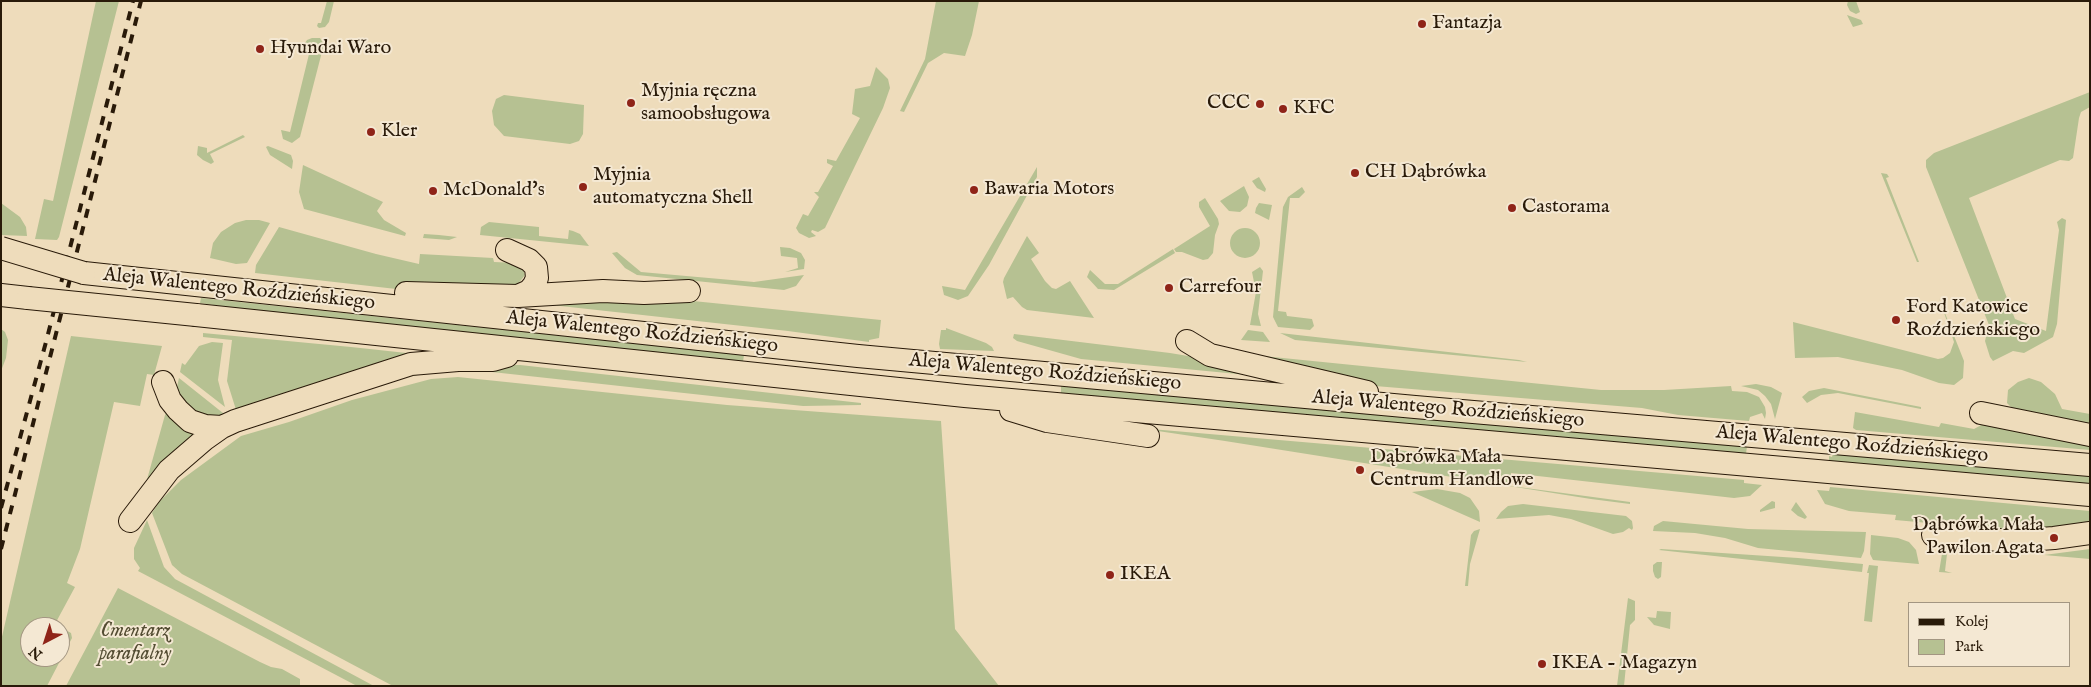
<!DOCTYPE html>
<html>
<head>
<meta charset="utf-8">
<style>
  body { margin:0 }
  #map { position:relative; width:2091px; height:687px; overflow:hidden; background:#eedcbb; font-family:"IM FELL English",serif }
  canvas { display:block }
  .frame { position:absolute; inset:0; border:2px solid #291a09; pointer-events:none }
  .legend { position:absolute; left:1908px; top:602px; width:162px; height:65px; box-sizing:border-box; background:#f4e8d3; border:1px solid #a39682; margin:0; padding:6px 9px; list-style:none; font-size:15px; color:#291a09 }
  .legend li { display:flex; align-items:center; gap:10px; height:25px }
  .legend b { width:25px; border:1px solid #a39682 }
  .north { position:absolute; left:20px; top:617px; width:50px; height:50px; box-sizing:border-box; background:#f4e8d3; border:1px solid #a39682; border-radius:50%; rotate:220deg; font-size:14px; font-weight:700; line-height:20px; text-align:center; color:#291a09 }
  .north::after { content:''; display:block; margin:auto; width:18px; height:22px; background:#8f2418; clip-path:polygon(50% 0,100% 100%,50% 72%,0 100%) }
</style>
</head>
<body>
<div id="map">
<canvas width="2091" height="687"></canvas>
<div class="frame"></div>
<ul class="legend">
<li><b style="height:6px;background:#291a09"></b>Kolej</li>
<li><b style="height:14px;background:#b6c192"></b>Park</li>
</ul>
<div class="north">N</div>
</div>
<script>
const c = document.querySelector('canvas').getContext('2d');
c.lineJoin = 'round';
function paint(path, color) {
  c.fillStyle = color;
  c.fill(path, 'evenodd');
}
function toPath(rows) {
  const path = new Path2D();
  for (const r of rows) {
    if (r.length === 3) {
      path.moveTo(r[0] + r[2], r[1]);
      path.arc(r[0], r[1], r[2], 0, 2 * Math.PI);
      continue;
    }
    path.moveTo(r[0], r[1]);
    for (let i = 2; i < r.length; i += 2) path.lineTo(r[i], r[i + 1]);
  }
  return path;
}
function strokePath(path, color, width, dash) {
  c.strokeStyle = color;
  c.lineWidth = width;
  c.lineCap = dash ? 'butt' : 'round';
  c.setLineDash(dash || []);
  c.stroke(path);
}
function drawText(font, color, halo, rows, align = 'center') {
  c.font = font + ' "IM FELL English",serif';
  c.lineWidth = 4;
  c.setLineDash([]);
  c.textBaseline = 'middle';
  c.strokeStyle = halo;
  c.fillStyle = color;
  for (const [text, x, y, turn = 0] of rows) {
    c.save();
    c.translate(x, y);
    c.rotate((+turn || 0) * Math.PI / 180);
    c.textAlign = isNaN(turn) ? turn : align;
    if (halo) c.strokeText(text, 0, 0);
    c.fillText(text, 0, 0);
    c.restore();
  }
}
const green = toPath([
  [96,1,119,1,59,237,57,240,35,239,44,199,53,201],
  [327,1,334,1,329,22,325,27,319,28,317,26,318,23,321,23],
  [936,1,979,1,972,35,965,56,944,53,928,63,904,112,900,111,925,59],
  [1848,1,1856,1,1860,12,1856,14,1850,11,1847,5],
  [1847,15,1861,20,1863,24,1853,27],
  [312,38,320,38,324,44,300,137,292,143,283,139,281,130,290,132,310,50,302,47,307,40],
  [876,67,888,79,890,88,883,108,825,228,818,232,812,230,811,232,816,236,809,238,799,233,796,228,803,214,808,216,819,197,814,192,818,192,833,166,827,163,827,159,836,161,860,118,852,114,855,89,870,86],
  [2090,92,2090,107,2081,112,2079,118,2073,158,2069,161,2060,160,1969,198,2015,319,2046,331,2059,230,2057,222,2062,218,2066,220,2057,324,2053,337,2024,353,2013,351,1993,361,1990,357,1985,341,1989,325,1926,167,1926,160,1934,153],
  [504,95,584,105,583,134,579,141,570,144,504,136,494,125,492,111,496,99],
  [243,135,245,137,210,154,214,162,211,164,203,160,197,155,198,146,207,148,207,153],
  [268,146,291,155,293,161,292,169,270,155,266,147],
  [303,165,383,202,377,211,384,220,406,233,405,236,304,209,299,192],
  [1037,167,1037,177,989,265,968,296,958,300,944,295,942,286,965,290],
  [1881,173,1887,174,1889,177,1886,178,1919,262,1917,262],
  [1259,177,1266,189,1265,192,1257,188,1252,181],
  [1244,186,1249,197,1247,206,1240,212,1229,211,1220,201],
  [1302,187,1305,192,1299,198,1290,198,1278,311,1286,312,1287,316,1312,319,1314,326,1310,330,1278,327,1273,317,1283,207,1288,197],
  [1205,198,1218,219,1219,224,1215,235,1213,253,1208,259,1203,260,1182,252,1176,252,1174,249,1210,226,1199,207,1199,202],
  [1,203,20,217,26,227,27,236,1,235],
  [1259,203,1272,205,1269,220,1255,213,1256,208],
  [246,220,259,220,270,223,247,263,236,264,210,258,213,243,221,232,235,223],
  [489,222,539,227,539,236,568,239,569,230,573,231,580,234,589,246,480,235,481,227],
  [279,227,376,254,419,264,420,254,493,258,494,262,517,263,523,269,525,275,518,284,497,290,405,290,255,273,256,265],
  [1245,243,15],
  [424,234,439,235,457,237,449,240,423,238],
  [1027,236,1039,253,1031,259,1045,281,1052,288,1056,289,1070,281,1094,318,1027,310,1022,307,1013,297,1007,299,1003,282,1004,278],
  [780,247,790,248,801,253,805,260,804,269,785,272,798,268,797,258,781,256],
  [1173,249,1175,253,1114,290,1098,289,1087,277,1090,270,1105,284,1118,284],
  [617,252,641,272,754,282,804,275,796,286,784,290,647,276,637,275,625,268,612,253],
  [1260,267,1263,271,1258,314,1261,326,1250,325,1256,292,1252,272],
  [201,298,744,355,743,362,247,310,200,303],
  [1939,298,1964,361,1963,378,1954,385,1939,383,1902,370,1838,357,1795,358,1793,322,1938,359,1943,358,1950,353,1954,342],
  [506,300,693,301,881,320,879,338,869,340,869,342,788,331],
  [946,328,986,343,992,347,994,351,940,349,939,344,941,330,946,330],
  [1,329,5,332,8,340,6,358,1,371],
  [1248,330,1263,332,1270,342,1241,340],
  [203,333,351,347,425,355,237,413,227,381,232,340,203,337],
  [1280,333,1519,360,1527,362,1295,340],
  [1014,334,1170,353,1200,358,1269,377,1081,359,1017,341,1013,338],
  [71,336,162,346,154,375,147,374,140,406,114,402,80,549,67,583,75,587,55,624,59,627,30,627,30,657,60,657,60,627,71,633,72,638,47,686,1,686,1,641],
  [212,342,223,343,218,380,225,407,180,372,182,363,185,365,199,346],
  [1253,355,1601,390,1664,390,1731,386,1732,391,1747,392,1759,397,1765,407,1766,413,1765,419,1762,413,1750,417,1749,421,1678,415,1642,408,1375,386],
  [463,365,520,365,861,403,861,405,803,406,492,372,439,371,402,378,243,428,242,424,386,378,418,370],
  [458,377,727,405,941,421,955,629,999,686,393,686,182,574,172,565,152,513,159,502,181,480,241,436,289,422,352,400,431,379],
  [179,378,228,417,198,419,176,391],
  [2029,378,2041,382,2055,394,2062,409,2090,414,2090,429,2013,409,2007,403,2008,390,2018,382],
  [1756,384,1771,387,1782,393,1775,419,1771,404,1765,396,1758,390,1741,386],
  [1061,386,1747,446,1746,454,1061,395],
  [1824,388,1921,407,1921,409,1838,393,1821,395,1807,403,1802,397,1809,391],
  [168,408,203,430,146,483,165,415],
  [1855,412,1939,427,1941,423,1974,429,1985,423,2090,443,2090,450,1856,430,1853,428],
  [1151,429,1744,480,1744,483,1762,485,1750,496,1734,498,1511,473,1511,486,1630,502,1630,504,1591,499,1225,441,1151,430],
  [1833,453,2090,476,2090,484,1829,461,1829,456,1832,457],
  [1830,487,2090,511,2090,525,2039,531,1996,529,1895,520,1896,515,1849,511,1825,504,1817,490,1829,491],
  [1437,489,1460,493,1470,498,1479,511,1480,522,1412,492],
  [1772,501,1775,502,1775,508,1760,512,1760,510],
  [1796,502,1807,517,1805,519,1798,516,1791,510],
  [1523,504,1626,516,1632,521,1633,528,1632,530,1629,528,1623,532,1613,534,1571,519,1549,515,1496,519,1501,512,1508,506],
  [147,520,164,567,175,579,374,686,357,686,138,571,140,568,134,559,134,548],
  [1663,521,1748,529,1866,532,1864,551,1861,558,1758,548,1725,538,1695,533,1653,531,1654,526],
  [1480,529,1470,564,1468,586,1465,586,1471,535,1474,531],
  [1871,535,1898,538,1909,542,1916,550,1919,564,1873,560,1870,554],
  [1950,545,1972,547,1949,549,1947,554,1945,571,1952,573,1939,572,1942,554],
  [1661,549,1798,558,1863,564,1862,572,1659,550],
  [2090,549,2090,559,2044,555],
  [1657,562,1662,562,1661,577,1658,579,1655,577,1653,571,1653,565],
  [1869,565,1878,566,1872,622,1864,621,1869,573,1867,573],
  [118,588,260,662,271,667,282,669,300,679,300,686,66,686],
  [1628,598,1635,601,1635,620,1630,625,1624,686,1617,686],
  [1657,611,1671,612,1670,629,1654,625,1647,617,1656,618]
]);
const highway = toPath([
  [507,250,529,260,536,267,537,278,534,285,529,291,518,296],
  [84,273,858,356,1415,407,2090,465],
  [406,293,518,296,603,291,644,293,689,291],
  [1,295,28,298],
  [196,315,965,396,2090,495],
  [1187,341,1210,355,1367,392],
  [163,382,170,400,178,410,190,421,205,426,222,427],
  [1011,410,1047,421,1148,436],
  [1981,413,2090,435],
  [130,521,169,470,205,439,222,427,235,421,411,364,458,360,493,360,507,356],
  [1933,535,2013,541,2054,538,2090,533]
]);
const rail = toPath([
  [1,508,46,342,133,1],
  [1,549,141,1]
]);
const highwayBridge = toPath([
  [1,248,84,273],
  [28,298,196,315]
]);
const markers = [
  [1422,24,5,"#8f2418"],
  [260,49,5,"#8f2418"],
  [631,103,5,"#8f2418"],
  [1260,104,5,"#8f2418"],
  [1283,109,5,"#8f2418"],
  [371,132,5,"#8f2418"],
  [1355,173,5,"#8f2418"],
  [583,187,5,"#8f2418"],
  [974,190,5,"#8f2418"],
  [433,191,5,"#8f2418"],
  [1512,208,5,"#8f2418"],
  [1169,288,5,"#8f2418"],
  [1896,320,5,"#8f2418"],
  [1360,470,5,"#8f2418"],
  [2054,538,5,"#8f2418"],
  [1110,575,5,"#8f2418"],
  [1542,664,5,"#8f2418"]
];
const poiNames = [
  ["Fantazja",1432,24],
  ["Hyundai Waro",270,49],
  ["Myjnia ręczna",641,92],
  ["samoobsługowa",641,115],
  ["CCC",1250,104,"right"],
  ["KFC",1293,109],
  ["Kler",381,132],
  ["CH Dąbrówka",1365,173],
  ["Myjnia",593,176],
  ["automatyczna Shell",593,199],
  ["Bawaria Motors",984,190],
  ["McDonald's",443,191],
  ["Castorama",1522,208],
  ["Carrefour",1179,288],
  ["Ford Katowice",1906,308],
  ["Roździeńskiego",1906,331],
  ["Dąbrówka Mała",1370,458],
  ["Centrum Handlowe",1370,481],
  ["Dąbrówka Mała",2044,526,"right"],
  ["Pawilon Agata",2044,549,"right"],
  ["IKEA",1120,575],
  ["IKEA - Magazyn",1552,664]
];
const streetNames = [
  ["Aleja Walentego Roździeńskiego",239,290,6],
  ["Aleja Walentego Roździeńskiego",642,333,6],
  ["Aleja Walentego Roździeńskiego",1045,373,5],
  ["Aleja Walentego Roździeńskiego",1448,410,5],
  ["Aleja Walentego Roździeńskiego",1852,445,5]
];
const parkNames = [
  ["Cmentarz",135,632],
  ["parafialny",135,655]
];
paint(green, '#b6c192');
strokePath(highway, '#291a09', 24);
strokePath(highway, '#eedcbb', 22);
strokePath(rail, '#291a09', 4, [9, 9]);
strokePath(highwayBridge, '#291a09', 24, []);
strokePath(highwayBridge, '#eedcbb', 22);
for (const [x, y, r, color] of markers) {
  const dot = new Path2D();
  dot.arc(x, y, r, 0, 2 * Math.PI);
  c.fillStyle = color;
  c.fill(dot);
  strokePath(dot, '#f4e8d3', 2);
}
drawText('20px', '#291a09', '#f4e8d3', poiNames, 'left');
drawText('20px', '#291a09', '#f4e8d3', streetNames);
drawText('italic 20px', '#534c32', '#f4e8d3', parkNames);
</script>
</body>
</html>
